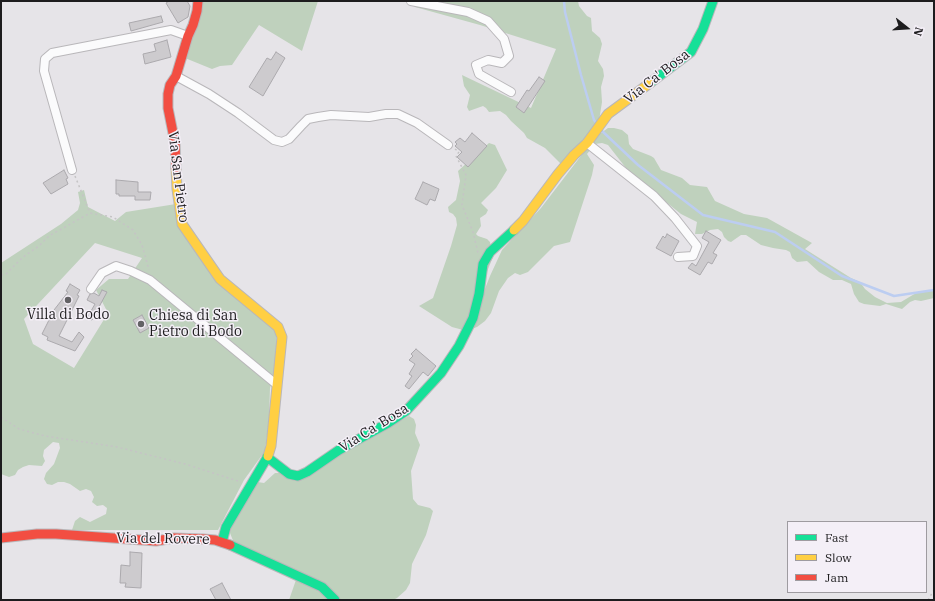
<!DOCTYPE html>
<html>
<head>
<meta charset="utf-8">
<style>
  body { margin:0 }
  #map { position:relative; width:935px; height:601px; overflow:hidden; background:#e6e4e8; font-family:"IBM Plex Serif",serif }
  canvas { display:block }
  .frame { position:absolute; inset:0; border:2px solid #1d1c1e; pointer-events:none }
  .legend { position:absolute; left:787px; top:521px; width:140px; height:72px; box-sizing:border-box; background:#f4eff7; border:1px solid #9e9ba0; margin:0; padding:5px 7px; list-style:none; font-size:12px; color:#1d1c1e }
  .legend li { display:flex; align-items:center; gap:8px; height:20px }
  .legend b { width:20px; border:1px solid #9e9ba0 }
  .north { position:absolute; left:887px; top:8px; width:40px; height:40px; -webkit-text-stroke:3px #f4eff7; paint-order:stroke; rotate:107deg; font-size:11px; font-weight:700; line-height:16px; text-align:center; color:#1d1c1e }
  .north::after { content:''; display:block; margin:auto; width:14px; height:18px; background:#1d1c1e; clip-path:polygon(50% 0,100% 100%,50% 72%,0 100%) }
</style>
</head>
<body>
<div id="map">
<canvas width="935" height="601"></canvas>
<div class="frame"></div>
<ul class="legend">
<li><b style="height:5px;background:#16e098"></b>Fast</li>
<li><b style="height:5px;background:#ffcf43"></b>Slow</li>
<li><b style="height:5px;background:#f24e42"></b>Jam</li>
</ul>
<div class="north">N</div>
</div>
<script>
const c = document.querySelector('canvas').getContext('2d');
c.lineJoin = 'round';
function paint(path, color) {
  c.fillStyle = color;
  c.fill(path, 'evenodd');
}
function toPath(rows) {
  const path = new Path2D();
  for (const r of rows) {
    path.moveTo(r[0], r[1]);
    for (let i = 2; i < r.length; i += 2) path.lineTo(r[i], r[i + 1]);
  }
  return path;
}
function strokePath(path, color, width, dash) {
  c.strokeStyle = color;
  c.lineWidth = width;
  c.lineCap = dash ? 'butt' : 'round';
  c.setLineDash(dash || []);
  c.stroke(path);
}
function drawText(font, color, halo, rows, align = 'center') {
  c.font = font + ' "IBM Plex Serif",serif';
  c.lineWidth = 3;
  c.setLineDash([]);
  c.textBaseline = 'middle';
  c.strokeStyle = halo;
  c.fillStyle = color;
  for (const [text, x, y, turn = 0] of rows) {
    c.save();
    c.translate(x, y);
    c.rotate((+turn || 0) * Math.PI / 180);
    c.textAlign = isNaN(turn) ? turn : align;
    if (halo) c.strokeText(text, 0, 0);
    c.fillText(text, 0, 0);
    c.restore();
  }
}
const green = toPath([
  [196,1,318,1,302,51,259,25,232,65,220,66,212,69,185,58],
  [409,1,578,1,579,6,587,16,591,18,592,31,600,38,602,44,598,61,603,69,604,76,601,87,602,102,599,121,563,166,545,148,527,138,524,133,511,121,506,115,500,111,489,112,486,108,483,106,469,111,467,107,470,95,464,86,462,75,531,108,556,49,480,25,415,7],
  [608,128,614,128,622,130,628,135,629,144,633,149,651,156,654,158,661,170,682,178,690,185,707,187,715,201,744,214,767,218,812,243,805,249,851,278,860,282,865,289,875,297,887,303,901,302,916,293,934,290,934,298,921,301,915,300,910,302,902,309,886,304,880,306,864,304,859,302,854,294,851,284,842,280,833,280,819,272,807,261,797,262,792,258,790,252,786,250,773,248,761,245,746,235,741,235,731,242,728,241,724,237,722,232,718,229,710,230,702,234,695,234,697,222,681,214,666,202,661,200,626,168,608,145,602,143,595,144,587,154,594,165,592,175,570,242,554,246,528,272,520,275,515,273,508,278,499,291,491,313,485,321,477,327,469,330,490,276,502,250,541,208,600,131,601,133],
  [489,143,495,145,507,170,496,188,481,203,488,210,486,214,480,218,481,226,476,234,478,236,487,239,490,242,493,257,463,330,452,327,419,306,433,298,451,246,457,225,456,218,453,214,449,212,448,207,456,200,460,181,458,171],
  [84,190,88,207,115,221,126,212,176,204,199,251,277,332,274,376,270,388,269,419,265,451,244,480,218,530,72,530,75,521,80,517,90,522,106,514,107,508,103,505,97,506,92,502,94,497,91,491,86,489,80,491,70,484,64,482,58,482,52,485,47,484,44,479,46,473,54,464,60,448,59,443,53,442,44,450,43,456,45,461,42,466,29,465,23,467,18,470,15,475,9,477,1,474,1,263,61,224,78,210,80,203,78,192],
  [95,243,142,258,128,279,109,279,96,290,108,313,74,368,33,344,24,319],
  [409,416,414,419,416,425,415,433,420,445,411,471,413,499,418,505,430,508,433,511,426,535,412,564,410,583,406,590,397,598,393,600,341,600,331,590,234,543,230,533,232,521,251,481,264,483,275,473,281,473,290,476,332,457],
  [297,577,332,600,289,600]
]);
const stream = toPath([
  [564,1,565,12,581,75,594,120,597,124],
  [601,130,638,165,703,215,775,232,842,276,894,296,934,290]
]);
const building = toPath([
  [169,1,187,1,190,6,188,17,178,23,166,3,169,1],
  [161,16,163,22,131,31,129,23,161,16],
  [167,40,171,57,145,64,143,54,156,51,154,44,167,40],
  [276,52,285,58,263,96,249,87,267,58,271,60,276,52],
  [539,77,545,81,524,113,516,107,527,90,529,91,539,77],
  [472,133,487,146,468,167,457,157,462,152,455,146,457,144,455,142,460,138,465,142,472,133],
  [64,170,68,178,66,179,68,184,51,194,43,183,64,170],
  [116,180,138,182,138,192,151,192,150,200,135,200,135,196,119,196,119,194,116,194,116,180],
  [423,182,439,189,435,201,430,199,427,205,415,199,423,182],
  [706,231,721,240,713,253,717,255,712,264,708,262,700,275,688,268,692,263,696,266,709,242,702,238,706,231],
  [667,234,679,241,671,256,656,248,663,236,665,238,667,234],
  [70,284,80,290,77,295,79,296,59,336,72,342,79,332,84,337,75,351,47,340,48,337,42,334,54,310,68,292,66,291,70,284],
  [102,290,107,292,92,320,87,318,95,304,87,300,90,294,94,293,99,296,102,290],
  [142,315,149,328,140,333,133,320,142,315],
  [416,349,436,366,428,376,423,372,409,389,405,386,412,376,409,374,415,364,409,360,413,356,411,354,416,349],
  [130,552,142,553,141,588,125,587,126,583,120,583,121,565,130,566,130,552],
  [222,583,231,600,216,600,210,589,222,583]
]);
const path = toPath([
  [455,149,459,152,456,156,466,175,462,205,473,232,478,253],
  [75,176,90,213],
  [1,275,6,274,23,257,39,246,49,236,90,213,113,217,133,230,142,245,149,270],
  [1,417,19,429,45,436,117,447,185,464,241,482],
  [928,600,934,590]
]);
const street = toPath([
  [411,1,468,12,488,21,504,39,509,56,502,63,488,60,476,65,479,74,511,92],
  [176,76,209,94,238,113,274,140,282,142,289,139,301,126,308,119,318,117,331,115,369,117,386,114,398,114,417,123,448,145],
  [587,143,654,196,675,218,697,246,693,256,678,257],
  [72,170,44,71,45,59,52,53,171,30,188,36],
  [91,289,102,273,116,266,131,271,150,280,276,384]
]);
const fast = toPath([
  [650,83,691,52,703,29,713,1],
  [267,457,289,474,298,476,307,472,339,450,388,423,406,411,441,373,459,346,473,318,479,294,483,264,490,252,514,230],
  [222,542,226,527,268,456],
  [230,545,322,587,335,600]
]);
const slow = toPath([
  [176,168,177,189,182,224,220,279,278,327,282,337,271,446,268,456],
  [514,230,523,221,558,174,574,155,587,143,608,114,650,83]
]);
const jam = toPath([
  [176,168,175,143,168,108,168,94,170,85,176,76,188,36,193,25,197,11,198,1],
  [1,538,37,534,56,534,156,541,174,538,203,539,215,540,230,545]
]);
const markers = [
  [68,300,4,"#636265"],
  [141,324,4,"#636265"]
];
const streetNames = [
  ["Via Ca' Bosa",657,77,-38],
  ["Via San Pietro",178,177,83],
  ["Via Ca' Bosa",374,428,-32],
  ["Via del Rovere",163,539,1]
];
const poiNames = [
  ["Villa di Bodo",68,315],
  ["Chiesa di San",149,316,"left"],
  ["Pietro di Bodo",149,332,"left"]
];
paint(green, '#bfd1bd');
strokePath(stream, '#bccdf1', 2.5);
paint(building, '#cdcbce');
strokePath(building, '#aba9ad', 1);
strokePath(street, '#b9b7ba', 10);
strokePath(fast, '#b9b7ba', 11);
strokePath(slow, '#b9b7ba', 11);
strokePath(jam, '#b9b7ba', 11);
strokePath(path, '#c5c4c5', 1.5, [2, 3]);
strokePath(street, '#fbfbfc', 8);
strokePath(fast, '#16e098', 9);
strokePath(slow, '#ffcf43', 9);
strokePath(jam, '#f24e42', 9);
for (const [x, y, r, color] of markers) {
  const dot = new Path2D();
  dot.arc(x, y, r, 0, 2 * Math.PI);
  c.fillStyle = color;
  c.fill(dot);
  strokePath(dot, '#f4eff7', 1.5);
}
drawText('14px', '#1d1c1e', '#f4eff7', streetNames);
drawText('14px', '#1d1c1e', '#f4eff7', poiNames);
</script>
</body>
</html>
